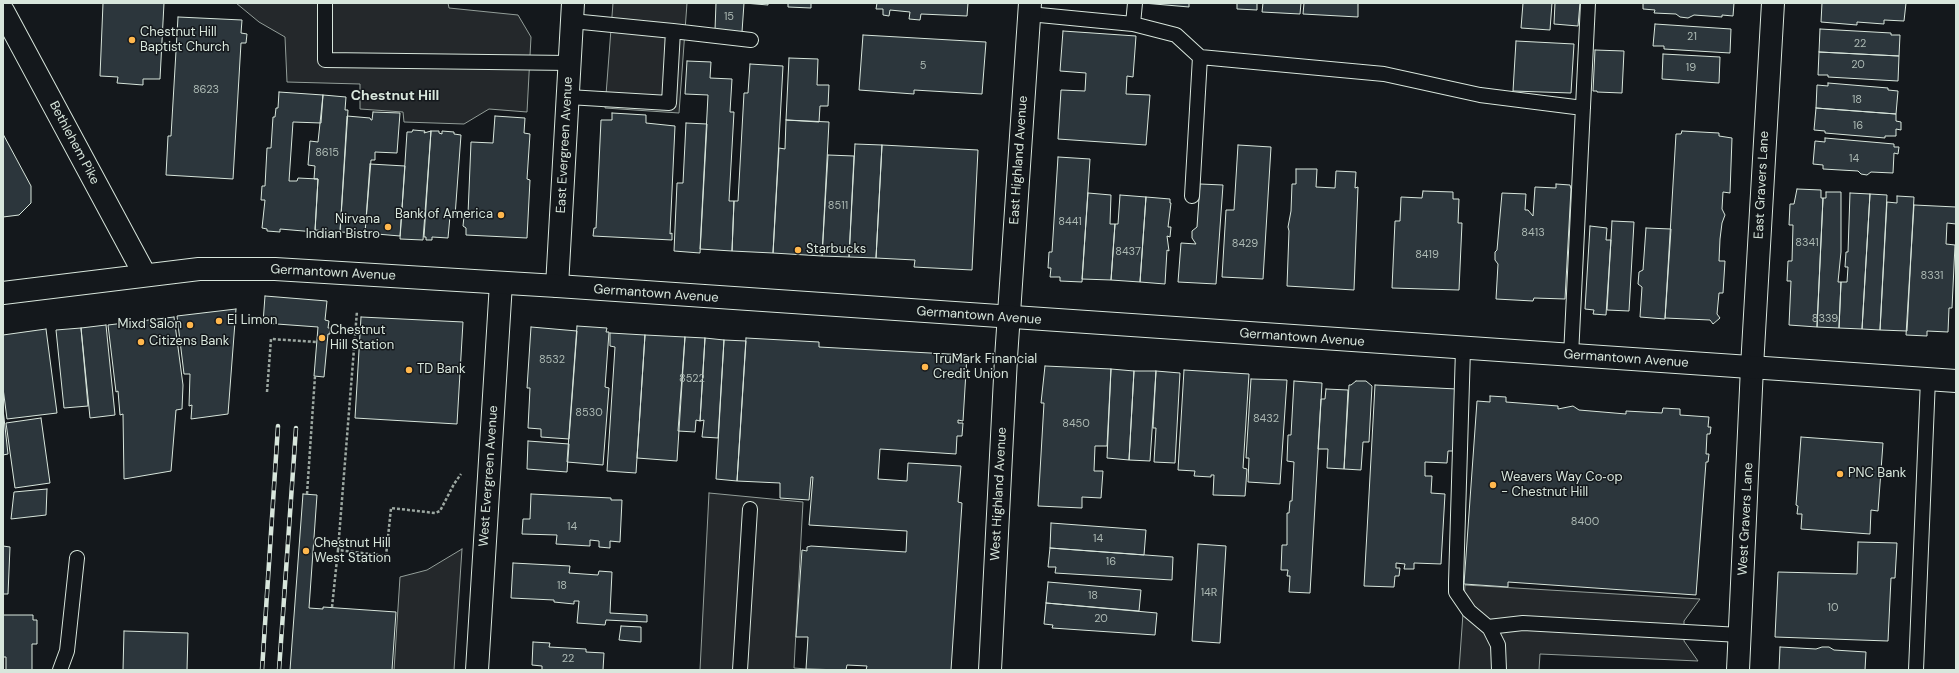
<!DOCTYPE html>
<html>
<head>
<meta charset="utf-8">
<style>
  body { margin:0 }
  #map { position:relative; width:1959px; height:673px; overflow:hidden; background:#14181c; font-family:"DM Sans",sans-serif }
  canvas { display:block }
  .frame { position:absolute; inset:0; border:4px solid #d8e6dc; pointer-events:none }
</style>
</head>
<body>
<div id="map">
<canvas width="1959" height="673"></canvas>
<div class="frame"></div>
</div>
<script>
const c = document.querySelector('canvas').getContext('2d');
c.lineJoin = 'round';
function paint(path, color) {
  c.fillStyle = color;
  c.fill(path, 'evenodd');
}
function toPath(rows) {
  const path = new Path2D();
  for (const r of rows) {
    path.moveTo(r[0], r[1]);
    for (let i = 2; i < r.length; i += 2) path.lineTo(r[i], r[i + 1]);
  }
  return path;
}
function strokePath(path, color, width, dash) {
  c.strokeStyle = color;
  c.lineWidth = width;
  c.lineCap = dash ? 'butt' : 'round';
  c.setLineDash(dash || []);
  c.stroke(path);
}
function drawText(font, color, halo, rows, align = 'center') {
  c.font = font + ' "DM Sans",sans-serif';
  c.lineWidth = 3;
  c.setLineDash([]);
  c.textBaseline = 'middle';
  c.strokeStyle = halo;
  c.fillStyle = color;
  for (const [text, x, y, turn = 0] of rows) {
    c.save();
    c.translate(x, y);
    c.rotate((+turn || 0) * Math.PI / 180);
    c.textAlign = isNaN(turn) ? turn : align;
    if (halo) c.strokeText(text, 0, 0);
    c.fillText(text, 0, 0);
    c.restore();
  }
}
const parking = toPath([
  [236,3,448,3,449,8,518,15,531,37,527,112,489,109,464,124,404,122,403,112,360,109,360,84,287,82,285,37,259,22,236,3],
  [613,3,687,3,679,113,605,108,613,3],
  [709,493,803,502,794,668,819,670,700,670,709,493],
  [462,549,454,670,394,670,400,577,427,570,462,549],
  [1465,585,1700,599,1684,621,1684,641,1698,661,1540,654,1539,670,1459,670,1465,585]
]);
const building = toPath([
  [103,3,164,3,160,79,143,79,143,85,117,83,118,77,100,76,103,3],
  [716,3,768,3,768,5,744,3,742,32,715,30,716,3],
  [788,3,811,3,811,8,788,7,788,3],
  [874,3,968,3,967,16,921,14,920,20,909,19,910,12,890,10,889,16,883,15,883,9,876,9,877,3,874,3],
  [1143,3,1189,3,1189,7,1143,3],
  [1237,3,1257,3,1257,10,1237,9,1237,3],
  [1263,3,1301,3,1300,14,1262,12,1263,3],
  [1304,3,1358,3,1358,17,1303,14,1304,3],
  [1523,3,1552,3,1550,30,1521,28,1523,3],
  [1555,3,1580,3,1578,26,1554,24,1555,3],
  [1643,3,1734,3,1733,16,1722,15,1722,17,1694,15,1688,18,1680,17,1676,14,1654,13,1655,10,1643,9,1643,3],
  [1822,3,1906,3,1904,21,1884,20,1884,24,1857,22,1857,25,1821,22,1822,3],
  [178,17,242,20,241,33,247,34,246,43,241,43,233,179,166,175,168,136,171,136,178,17],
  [1655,24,1731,29,1730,53,1664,49,1664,46,1653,46,1655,24],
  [1820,29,1891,33,1891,35,1900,35,1899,56,1819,52,1820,29],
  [1063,31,1136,36,1133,77,1127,76,1126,94,1150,95,1146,145,1058,139,1061,90,1085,91,1086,73,1060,71,1063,31],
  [863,35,986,42,982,94,914,90,914,94,859,90,863,35],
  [1516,41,1574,44,1571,93,1513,91,1516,41],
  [1595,50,1624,51,1622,93,1597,92,1597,91,1593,91,1595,50],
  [1819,52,1899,56,1898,81,1828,77,1828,75,1818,75,1819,52],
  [1663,54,1720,57,1719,83,1662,79,1663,54],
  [789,58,818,59,817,85,829,85,828,106,820,106,819,122,786,120,789,58],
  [687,61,711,62,710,78,732,79,730,112,734,112,729,201,734,201,732,251,700,249,708,95,685,94,687,61],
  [750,64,783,66,773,253,732,251,734,201,738,201,744,93,748,93,750,64],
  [1828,83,1888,88,1888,90,1898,91,1896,114,1816,108,1817,85,1828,86,1828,83],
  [279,92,323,95,321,123,293,122,289,181,297,181,298,178,318,179,315,232,280,229,280,232,267,231,267,229,262,228,265,200,261,200,262,186,265,186,267,148,271,148,273,117,275,117,276,108,278,108,279,92],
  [323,95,346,97,345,110,348,110,340,232,315,230,318,179,314,179,315,166,308,165,310,141,318,142,323,95],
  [1816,108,1896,114,1896,121,1901,122,1901,130,1896,129,1896,136,1885,136,1885,138,1825,133,1825,131,1814,130,1816,108],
  [373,112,400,113,397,153,375,152,375,160,371,160,365,233,340,232,347,116,370,118,371,120,372,120,373,112],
  [612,113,646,115,646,123,675,126,670,234,672,233,672,240,593,236,594,228,596,228,601,120,612,120,612,113],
  [495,116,525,118,524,133,530,134,527,179,530,180,527,238,466,235,466,228,463,226,464,216,468,214,471,142,493,143,495,116],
  [786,120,829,122,822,256,773,253,779,148,785,149,786,120],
  [686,123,707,124,700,253,674,251,677,183,683,183,686,123],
  [413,130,425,131,424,133,431,131,423,240,400,239,407,132,412,132,413,130],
  [431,131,439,131,439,133,442,134,442,131,454,132,454,134,461,135,455,216,450,216,448,238,432,237,432,240,426,240,426,237,424,237,431,131],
  [1682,131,1719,133,1719,136,1732,138,1730,193,1723,192,1722,209,1725,215,1722,223,1720,239,1719,261,1725,261,1723,293,1719,293,1717,314,1720,318,1713,324,1710,320,1665,318,1676,134,1681,134,1682,131],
  [3,134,31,186,31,203,19,215,3,217,3,134],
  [1825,138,1894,144,1894,147,1899,147,1898,154,1894,153,1893,173,1871,172,1867,175,1861,174,1858,171,1823,169,1823,165,1813,164,1815,141,1825,142,1825,138],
  [855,144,882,145,876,258,849,257,855,144],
  [882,145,978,150,972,270,914,267,915,260,876,258,882,145],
  [1238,145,1271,147,1263,279,1222,277,1226,210,1234,210,1238,145],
  [828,155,854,156,849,257,822,256,828,155],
  [1058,157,1090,159,1082,282,1060,281,1060,277,1050,277,1051,268,1048,268,1049,252,1052,252,1058,157],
  [370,164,405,166,400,236,365,233,370,164],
  [1296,169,1317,169,1316,187,1335,188,1336,171,1356,172,1355,188,1358,187,1354,290,1287,286,1289,231,1288,227,1291,211,1292,184,1296,184,1296,169],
  [1200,184,1223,185,1216,284,1178,282,1181,243,1196,244,1192,238,1192,231,1197,227,1200,184],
  [1556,184,1570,185,1571,189,1565,299,1534,298,1533,301,1496,299,1498,264,1495,260,1495,252,1497,250,1502,193,1526,194,1525,210,1528,210,1533,216,1535,187,1556,188,1556,184],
  [1797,189,1821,190,1821,198,1823,198,1817,327,1789,325,1791,281,1787,281,1788,261,1792,261,1793,225,1789,225,1790,204,1794,204,1797,189],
  [1423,191,1453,192,1453,199,1459,199,1458,223,1462,223,1459,290,1392,288,1395,221,1400,221,1401,197,1422,198,1423,191],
  [1826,192,1841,192,1841,252,1838,282,1841,282,1839,328,1817,327,1823,198,1826,198,1826,192],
  [1088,193,1111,195,1110,224,1115,224,1111,280,1082,279,1088,193],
  [1850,193,1870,194,1862,329,1839,328,1841,282,1847,282,1848,267,1845,267,1846,252,1848,252,1850,193],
  [1870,194,1887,195,1880,330,1862,329,1870,194],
  [1120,195,1146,197,1140,282,1111,280,1115,224,1118,224,1120,195],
  [1897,196,1914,197,1907,331,1880,330,1887,202,1897,203,1897,196],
  [1146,197,1170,199,1170,203,1171,203,1168,227,1171,227,1170,237,1167,236,1169,251,1167,250,1165,284,1140,282,1146,197],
  [1914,205,1956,207,1956,224,1947,223,1946,244,1955,245,1952,308,1949,308,1948,332,1927,331,1927,336,1906,335,1914,205],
  [1612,221,1634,222,1629,311,1607,310,1612,221],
  [1590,226,1607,228,1606,240,1611,240,1606,315,1593,314,1594,310,1585,309,1590,226],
  [1646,228,1671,229,1665,319,1640,317,1642,287,1638,284,1639,272,1643,270,1646,228],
  [265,296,327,301,325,320,329,321,328,328,330,328,330,334,328,334,324,377,314,376,318,327,263,323,265,296],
  [236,309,228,414,191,419,192,405,189,406,190,374,184,374,177,316,236,309],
  [174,317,183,385,182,409,176,410,171,471,124,479,123,414,120,415,118,391,116,392,108,325,174,317],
  [361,317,463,322,457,424,355,418,361,317],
  [106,325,115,415,90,418,81,328,106,325],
  [577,326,607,328,606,332,609,332,605,387,609,388,603,465,567,462,577,326],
  [531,327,577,331,569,439,541,437,541,429,528,428,530,388,527,388,531,327],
  [81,328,88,406,64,408,56,330,81,328],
  [46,329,57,413,7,419,3,388,3,335,46,329],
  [610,333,645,335,636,473,607,471,615,347,610,346,610,333],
  [645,335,685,337,677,461,637,458,645,335],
  [685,337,705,338,700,421,696,420,695,432,678,431,685,337],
  [705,338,724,340,718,438,702,437,704,420,700,421,705,338],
  [746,338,819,342,819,347,967,355,963,421,958,420,958,423,963,423,962,436,957,436,956,454,880,449,878,479,907,481,908,463,961,466,958,502,962,503,951,670,866,670,867,666,847,665,846,670,806,669,808,637,796,637,802,550,807,551,807,547,811,546,906,552,907,531,809,525,813,477,811,477,809,500,780,498,780,483,737,481,746,338],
  [724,340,746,341,737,481,716,479,724,340],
  [1045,366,1111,369,1107,446,1095,446,1094,471,1103,471,1101,498,1082,497,1082,508,1038,506,1044,403,1041,403,1045,366],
  [1111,369,1134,371,1129,460,1107,458,1111,369],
  [1184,370,1249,374,1243,468,1247,469,1245,496,1213,495,1214,475,1211,475,1211,477,1194,476,1195,471,1178,470,1184,370],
  [1134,371,1156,371,1150,461,1129,460,1134,371],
  [1156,371,1180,373,1175,463,1154,462,1156,428,1153,428,1156,371],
  [1251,379,1287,380,1280,484,1248,482,1249,458,1246,458,1251,379],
  [1294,381,1322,383,1310,593,1289,592,1290,576,1287,576,1288,570,1281,570,1282,545,1287,545,1287,513,1289,513,1290,501,1292,501,1294,462,1287,461,1288,435,1291,435,1294,381],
  [1356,381,1366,381,1372,386,1369,442,1363,442,1361,470,1344,469,1349,385,1351,385,1356,381],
  [1375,385,1457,389,1455,451,1448,451,1447,463,1425,462,1425,476,1432,476,1431,493,1445,494,1441,564,1414,563,1414,569,1404,569,1405,564,1396,563,1396,568,1400,568,1399,576,1395,576,1394,587,1364,586,1375,385],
  [1326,389,1348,390,1344,469,1327,468,1328,449,1318,449,1321,399,1325,399,1326,389],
  [1490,396,1506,397,1506,402,1558,406,1558,409,1573,406,1579,410,1626,414,1626,411,1662,413,1663,408,1680,409,1680,415,1709,417,1708,427,1711,427,1710,434,1707,434,1706,454,1709,454,1708,462,1706,462,1696,595,1508,582,1508,587,1464,584,1477,401,1490,402,1490,396],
  [3,409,8,454,3,455,3,409],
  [41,418,50,483,15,488,6,423,41,418],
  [1801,437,1883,443,1878,511,1871,510,1870,534,1801,529,1802,514,1797,514,1798,506,1796,505,1801,437],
  [528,441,569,444,567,472,527,469,528,441],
  [47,489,46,515,11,519,14,492,47,489],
  [303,494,317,495,309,608,323,609,323,607,396,612,392,670,290,670,303,494],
  [531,494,611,498,611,500,622,500,620,542,610,541,610,548,599,547,599,541,590,540,590,546,556,544,557,535,522,534,523,519,530,519,531,494],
  [1051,523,1146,530,1144,555,1050,548,1051,523],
  [1858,542,1897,543,1895,578,1891,578,1888,641,1775,637,1778,572,1857,574,1858,542],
  [1198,544,1226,546,1220,643,1192,641,1198,544],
  [3,546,10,547,8,594,3,594,3,546],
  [1050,548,1173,557,1172,580,1055,573,1056,567,1048,567,1050,548],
  [513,563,570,566,569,573,598,575,599,571,612,572,610,613,647,615,647,622,606,620,605,625,577,623,579,601,574,601,574,604,554,602,554,600,511,598,513,563],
  [1048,582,1141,590,1139,611,1046,603,1048,582],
  [1046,603,1157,613,1155,635,1052,628,1053,625,1044,624,1046,603],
  [3,615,33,615,33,620,37,620,37,644,32,644,32,670,6,670,6,657,3,657,3,615],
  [621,626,641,627,641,642,619,640,621,626],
  [124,631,188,633,187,670,123,670,124,631],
  [533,642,550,643,549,647,586,649,586,652,604,653,603,670,542,670,542,666,532,665,533,642],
  [1780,647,1816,649,1822,647,1829,647,1834,650,1866,652,1865,670,1779,670,1780,647]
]);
const path = toPath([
  [267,392,271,339,317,342],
  [307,494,315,376],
  [338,550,357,311],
  [332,607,338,550,386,556,391,508,435,513,440,511,454,484,461,474]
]);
const lane = toPath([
  [325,3,325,60,570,63],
  [1029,14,1133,24,1176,35,1200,57,1192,196],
  [1133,24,1135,3],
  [673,31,751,40],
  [1200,57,1384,74,1480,95,1583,108],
  [568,97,669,103,673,31,572,21],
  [1463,349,1456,582,1456,592,1469,611,1488,627,1523,623,1740,635],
  [1571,356,1588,3],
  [1489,627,1498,645,1499,670],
  [60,670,67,651,77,558],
  [740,670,750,509],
  [1916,670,1928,379]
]);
const street = toPath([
  [557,286,573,3],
  [477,670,501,283],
  [990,670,1006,358,1030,3],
  [1738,670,1752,367,1773,3]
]);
const primary = toPath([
  [3,11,145,275],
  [3,293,199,269,275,269,557,286,1956,381]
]);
const rail = toPath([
  [262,670,278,426],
  [279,670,296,428]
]);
const markers = [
  [132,40,4,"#ffb74d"],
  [501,215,4,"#ffb74d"],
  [388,227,4,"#ffb74d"],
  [798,250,4,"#ffb74d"],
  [219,321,4,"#ffb74d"],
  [190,325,4,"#ffb74d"],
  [322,338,4,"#ffb74d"],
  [141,342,4,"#ffb74d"],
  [925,367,4,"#ffb74d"],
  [409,370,4,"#ffb74d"],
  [1840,474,4,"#ffb74d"],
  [1493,485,4,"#ffb74d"],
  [306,551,4,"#ffb74d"]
];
const numberNames = [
  ["15",729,17],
  ["21",1692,37],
  ["22",1860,44],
  ["20",1858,65],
  ["5",923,66],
  ["19",1691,68],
  ["8623",206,90],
  ["18",1857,100],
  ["16",1858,126],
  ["8615",327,153],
  ["14",1854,159],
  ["8511",838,206],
  ["8441",1070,222],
  ["8413",1533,233],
  ["8341",1807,243],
  ["8429",1245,244],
  ["8437",1128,252],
  ["8419",1427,255],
  ["8331",1932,276],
  ["8339",1825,319],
  ["8532",552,360],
  ["8522",692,379],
  ["8530",589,413],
  ["8432",1266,419],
  ["8450",1076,424],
  ["8400",1585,522],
  ["14",572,527],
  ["14",1098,539],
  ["16",1111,562],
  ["18",562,586],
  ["14R",1209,593],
  ["18",1093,596],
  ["10",1833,608],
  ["20",1101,619],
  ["22",568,659]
];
const poiNames = [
  ["Chestnut Hill",140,33],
  ["Baptist Church",140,48],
  ["Bank of America",493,215,"right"],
  ["Nirvana",380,220,"right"],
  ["Indian Bistro",380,235,"right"],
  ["Starbucks",806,250],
  ["El Limon",227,321],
  ["Mixd Salon",182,325,"right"],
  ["Chestnut",330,331],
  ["Hill Station",330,346],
  ["Citizens Bank",149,342],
  ["TruMark Financial",933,360],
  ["Credit Union",933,375],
  ["TD Bank",417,370],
  ["PNC Bank",1848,474],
  ["Weavers Way Co‑op",1501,478],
  ["- Chestnut Hill",1501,493],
  ["Chestnut Hill",314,544],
  ["West Station",314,559]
];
const streetNames = [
  ["Bethlehem Pike",74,143,62],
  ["East Evergreen Avenue",565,145,-87],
  ["East Highland Avenue",1019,160,-86],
  ["East Gravers Lane",1762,185,-87],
  ["Germantown Avenue",333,273,3],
  ["Germantown Avenue",656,294,4],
  ["Germantown Avenue",979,316,4],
  ["Germantown Avenue",1302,338,4],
  ["Germantown Avenue",1626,359,4],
  ["West Evergreen Avenue",489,476,-86],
  ["West Highland Avenue",999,494,-87],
  ["West Gravers Lane",1746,519,-87]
];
const neighbourhoodNames = [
  ["Chestnut Hill",395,96]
];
paint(parking, '#24282b');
strokePath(parking, '#939e99', 1);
paint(building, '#2c363c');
strokePath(building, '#d8e6dc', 1);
strokePath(lane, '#d8e6dc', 16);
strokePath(street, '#d8e6dc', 24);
strokePath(primary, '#d8e6dc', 24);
strokePath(path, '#9da8a2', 2.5, [3, 2]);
strokePath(lane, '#14181c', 14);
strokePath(street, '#14181c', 22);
strokePath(primary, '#14181c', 22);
strokePath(rail, '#d8e6dc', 4.5);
strokePath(rail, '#14181c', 3, [9]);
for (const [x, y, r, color] of markers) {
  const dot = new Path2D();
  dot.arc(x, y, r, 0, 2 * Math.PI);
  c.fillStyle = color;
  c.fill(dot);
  strokePath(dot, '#14181c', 1.5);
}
drawText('11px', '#adbab4', null, numberNames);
drawText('13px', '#d8e6dc', '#14181c', poiNames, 'left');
drawText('13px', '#d8e6dc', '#14181c', streetNames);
drawText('bold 14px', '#d8e6dc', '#14181c', neighbourhoodNames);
</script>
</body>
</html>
